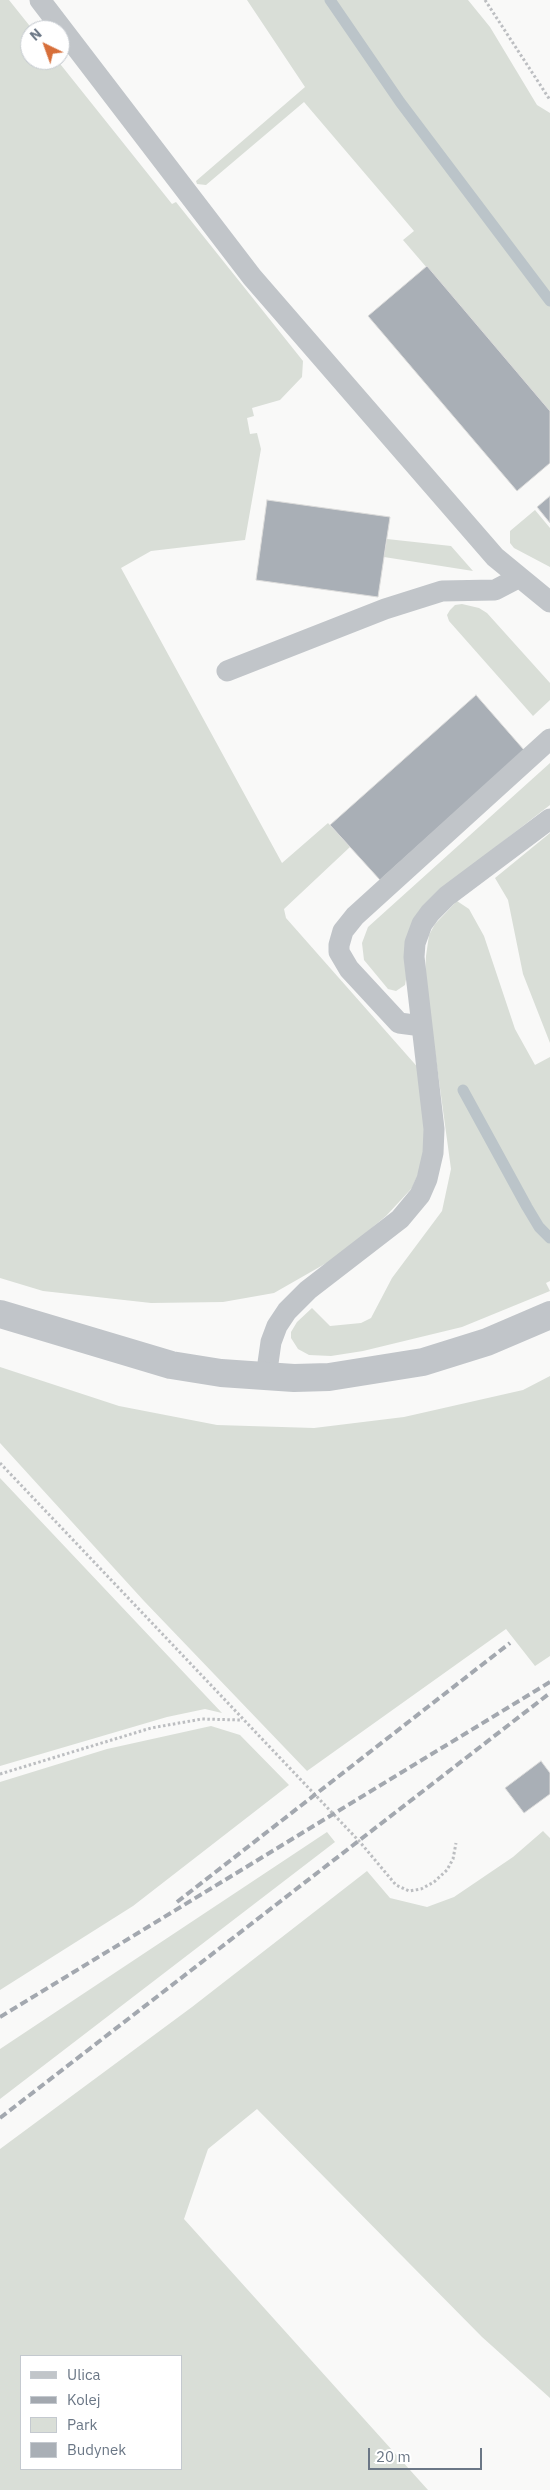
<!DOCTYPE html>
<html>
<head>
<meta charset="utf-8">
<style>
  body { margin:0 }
  #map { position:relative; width:550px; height:2490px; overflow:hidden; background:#f9f9f8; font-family:"IBM Plex Sans",sans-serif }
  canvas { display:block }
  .legend { position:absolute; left:20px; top:2355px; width:162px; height:115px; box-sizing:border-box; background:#fff; border:1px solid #c4c9cf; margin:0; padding:6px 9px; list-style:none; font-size:15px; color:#6b7786 }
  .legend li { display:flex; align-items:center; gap:10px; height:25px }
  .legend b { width:25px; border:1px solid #c4c9cf }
  .north { position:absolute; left:20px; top:20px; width:50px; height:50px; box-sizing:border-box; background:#fff; border:1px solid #c4c9cf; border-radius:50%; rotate:318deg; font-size:14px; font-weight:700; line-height:20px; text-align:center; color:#6b7786 }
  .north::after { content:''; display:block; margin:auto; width:18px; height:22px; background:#d76f3a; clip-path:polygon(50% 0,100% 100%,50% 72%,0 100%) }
  .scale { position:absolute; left:368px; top:2448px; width:114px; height:22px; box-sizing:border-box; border:2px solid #6b7786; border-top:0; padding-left:6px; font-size:15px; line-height:18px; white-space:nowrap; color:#6b7786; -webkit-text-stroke:4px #fff; paint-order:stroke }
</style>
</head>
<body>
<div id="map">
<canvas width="550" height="2490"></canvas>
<ul class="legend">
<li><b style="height:6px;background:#c1c5c9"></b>Ulica</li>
<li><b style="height:6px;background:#a3a8af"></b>Kolej</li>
<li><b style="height:14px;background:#d9ded7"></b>Park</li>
<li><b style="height:14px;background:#a9afb6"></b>Budynek</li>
</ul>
<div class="north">N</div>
<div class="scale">20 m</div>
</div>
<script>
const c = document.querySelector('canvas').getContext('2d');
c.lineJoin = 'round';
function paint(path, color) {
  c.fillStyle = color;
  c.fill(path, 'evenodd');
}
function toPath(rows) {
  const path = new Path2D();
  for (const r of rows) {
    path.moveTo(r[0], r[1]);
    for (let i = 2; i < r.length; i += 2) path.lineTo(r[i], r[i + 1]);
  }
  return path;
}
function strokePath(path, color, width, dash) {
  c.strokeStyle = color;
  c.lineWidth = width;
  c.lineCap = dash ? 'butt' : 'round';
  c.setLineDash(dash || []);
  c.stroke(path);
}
const green = toPath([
  [0,0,9,0,33,30,30,30,30,60,57,60,172,204,176,202,303,361,302,377,280,400,252,408,254,416,247,418,250,434,257,433,261,449,245,540,151,551,121,568,282,863,328,823,350,847,284,909,286,918,421,1071,426,1135,423,1162,412,1188,386,1216,337,1257,274,1293,223,1302,151,1303,43,1291,0,1278],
  [247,0,468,0,490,27,537,105,550,113,550,411,403,240,414,231,304,102,206,185,197,184,196,181,305,87],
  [535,510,550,528,550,567,514,548,510,543,510,531],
  [387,539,451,546,473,571,384,557],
  [462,604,479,608,487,613,550,683,550,700,533,716,449,621,447,615,450,610,455,605],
  [550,763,550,805,457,877,418,912,405,985,396,991,388,989,364,960,362,943,368,927],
  [550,833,550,1043,523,974,508,900,495,878],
  [457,901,469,909,484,936,515,1029,535,1065,550,1057,550,1281,546,1283,550,1291,462,1327,363,1351,331,1356,309,1355,298,1349,291,1338,291,1332,297,1322,312,1308,330,1326,361,1323,371,1318,392,1278,442,1211,451,1169,425,978,426,956,429,935,435,924],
  [0,1367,119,1406,217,1425,314,1428,404,1417,523,1390,550,1376,550,1656,535,1666,506,1629,307,1771,144,1601,0,1443],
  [0,1478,222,1713,205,1709,167,1717,0,1766],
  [211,1726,240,1735,289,1785,133,1906,0,1990,0,1782,107,1749],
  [543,1831,550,1838,550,2398,482,2337,257,2109,208,2149,184,2219,428,2490,0,2490,0,2149,192,2007,367,1871,390,1898,427,1907,454,1897,513,1857],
  [21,2356,181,2356,181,2469,21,2469],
  [327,1832,335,1842,0,2099,0,2049]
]);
const stream = toPath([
  [330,0,400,102,550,301],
  [463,1090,527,1207,539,1227,550,1238]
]);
const building = toPath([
  [427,266,550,411,550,463,517,491,368,316,427,266],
  [550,496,550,523,537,507,550,496],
  [267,500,390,517,378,597,256,580,267,500],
  [476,695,524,750,380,880,330,825,476,695],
  [541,1761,550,1773,550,1794,524,1813,505,1788,541,1761]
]);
const path = toPath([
  [485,0,550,100],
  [0,1463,359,1841,396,1885,409,1891,421,1889,434,1882,447,1870,453,1859,456,1843],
  [0,1774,151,1728,202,1719,242,1720]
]);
const service = toPath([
  [40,0,252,277,495,557,550,602],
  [227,671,385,609,442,591,495,590,518,578],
  [422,1026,399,1023,349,969,339,952,339,945,343,931,355,916,550,739],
  [266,1377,271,1342,277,1326,287,1311,308,1290,400,1219,420,1195,427,1179,433,1153,434,1129,414,957,415,943,422,924,430,913,447,896,550,819]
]);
const minor = toPath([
  [0,1314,171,1365,221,1373,294,1378,329,1377,423,1362,487,1342,550,1315]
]);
const rail = toPath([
  [177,1902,510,1643],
  [0,2017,550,1682],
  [0,2118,550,1693]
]);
paint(green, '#d9ded7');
strokePath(stream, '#bbc4c9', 11);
paint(building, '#a9afb6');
strokePath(building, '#dbdbda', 1);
strokePath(path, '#bcbec1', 3, [2.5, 2.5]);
strokePath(service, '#c1c5c9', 21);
strokePath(minor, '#c1c5c9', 28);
strokePath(rail, '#a3a8af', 4, [8, 4]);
</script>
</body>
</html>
